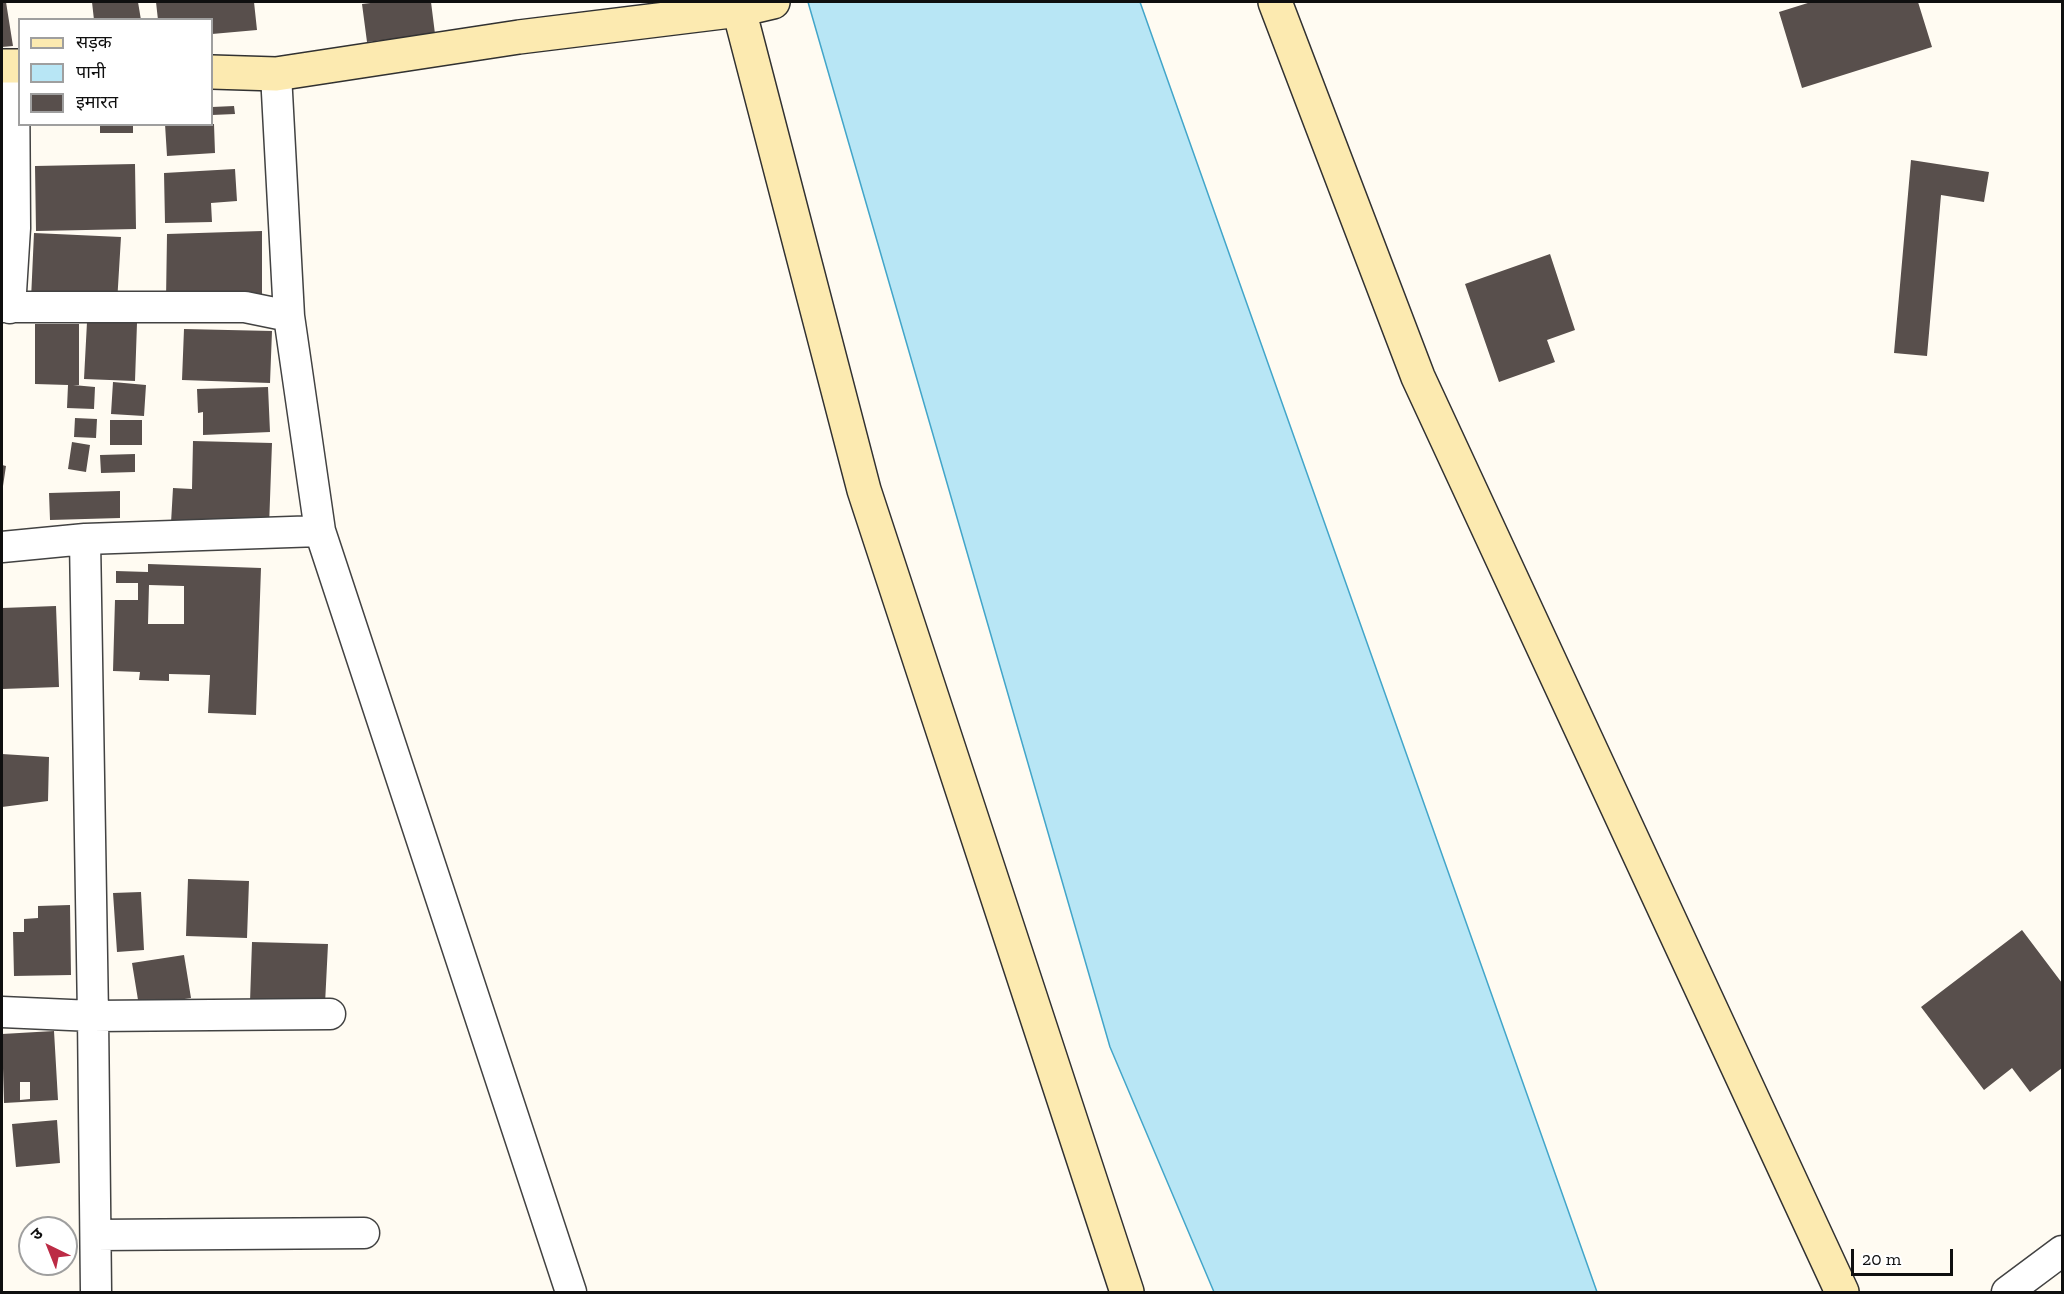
<!DOCTYPE html>
<html>
<head>
<meta charset="utf-8">
<style>
  body { margin:0 }
  #map { position:relative; width:2064px; height:1294px; overflow:hidden; background:#fffbf2; font-family:"Zilla Slab","Noto Sans Devanagari",serif }
  canvas { display:block }
  .frame { position:absolute; inset:0; border:3px solid #0f0f0f; pointer-events:none }
  .legend { position:absolute; left:18px; top:18px; width:195px; height:108px; box-sizing:border-box; background:#fff; border:2px solid #9f9f9f; margin:0; padding:8px 10px; list-style:none; font-size:18px; color:#0f0f0f }
  .legend li { display:flex; align-items:center; gap:12px; height:30px }
  .legend b { width:30px; border:2px solid #9f9f9f }
  .north { position:absolute; left:18px; top:1216px; width:60px; height:60px; box-sizing:border-box; background:#fff; border:2px solid #9f9f9f; border-radius:50%; rotate:317deg; font-size:16px; font-weight:700; line-height:24px; text-align:center; color:#0f0f0f }
  .north::after { content:''; display:block; margin:auto; width:21px; height:27px; background:#bc2b45; clip-path:polygon(50% 0,100% 100%,50% 72%,0 100%) }
  .scale { position:absolute; left:1851px; top:1249px; width:102px; height:27px; box-sizing:border-box; border:3px solid #0f0f0f; border-top:0; padding-left:8px; font-size:18px; line-height:21px; white-space:nowrap; color:#0f0f0f; -webkit-text-stroke:4px #fff; paint-order:stroke }
</style>
</head>
<body>
<div id="map">
<canvas width="2064" height="1294"></canvas>
<div class="frame"></div>
<ul class="legend">
<li><b style="height:8px;background:#fceab0"></b>सड़क</li>
<li><b style="height:16px;background:#b8e6f5"></b>पानी</li>
<li><b style="height:16px;background:#584f4c"></b>इमारत</li>
</ul>
<div class="north">उ</div>
<div class="scale">20 m</div>
</div>
<script>
const c = document.querySelector('canvas').getContext('2d');
c.lineJoin = 'round';
function paint(path, color) {
  c.fillStyle = color;
  c.fill(path, 'evenodd');
}
function toPath(rows) {
  const path = new Path2D();
  for (const r of rows) {
    path.moveTo(r[0], r[1]);
    for (let i = 2; i < r.length; i += 2) path.lineTo(r[i], r[i + 1]);
  }
  return path;
}
function strokePath(path, color, width, dash) {
  c.strokeStyle = color;
  c.lineWidth = width;
  c.lineCap = dash ? 'butt' : 'round';
  c.setLineDash(dash || []);
  c.stroke(path);
}
const water = toPath([
  [808,2,1140,2,1597,1292,1214,1292,1110,1047,808,2]
]);
const building = toPath([
  [2,2,6,2,13,46,2,47],
  [92,2,138,2,141,20,94,20],
  [156,2,254,2,257,30,212,34,212,20,158,20],
  [379,2,431,2,435,34,367,42,362,4],
  [1811,2,1918,2,1932,47,1802,88,1779,12],
  [234,106,235,114,212,115,212,107],
  [100,124,133,124,133,133,100,133],
  [165,124,214,124,215,153,167,156],
  [1911,160,1989,172,1984,202,1941,195,1927,356,1894,353],
  [135,164,136,229,36,231,35,166],
  [235,169,237,201,211,203,212,222,165,223,164,173],
  [262,231,262,299,166,300,167,234],
  [34,233,121,237,117,303,31,299],
  [1550,254,1575,330,1547,340,1555,362,1499,382,1465,284],
  [87,322,137,323,135,381,84,379],
  [35,324,79,324,79,385,73,385,95,387,94,409,67,408,68,385,35,384],
  [184,329,272,331,270,383,182,380],
  [113,382,146,385,144,416,111,414],
  [268,387,270,432,203,435,203,412,198,413,197,389],
  [75,418,97,419,96,438,74,437],
  [110,420,142,420,142,445,110,445],
  [193,441,272,443,269,527,171,523,173,488,192,489],
  [72,442,90,445,86,472,68,469],
  [135,454,135,472,101,473,100,455],
  [2,465,6,466,3,486,2,486],
  [120,491,120,518,50,520,49,493],
  [148,564,261,568,256,715,208,713,210,675,169,674,169,681,139,680,140,672,113,671,115,600,138,600,138,583,116,583,116,571,148,572],
  [149,585,184,586,184,624,148,624],
  [56,606,59,687,2,689,2,608],
  [2,754,49,757,48,801,2,807],
  [188,879,249,881,247,938,186,936],
  [141,892,144,950,117,952,113,893],
  [70,905,71,975,14,976,13,932,24,932,24,919,38,918,38,906],
  [2022,930,2062,983,2062,1068,2030,1092,2012,1068,1984,1090,1921,1007],
  [252,942,328,944,325,1004,250,1002],
  [184,955,191,998,139,1006,132,963],
  [54,1031,58,1100,4,1103,2,1034],
  [20,1082,30,1082,30,1099,20,1100],
  [57,1120,60,1163,16,1167,12,1124]
]);
const street = toPath([
  [276,74,289,316,320,531,571,1292],
  [2,307,245,307,289,316],
  [10,308,15,228,14,66],
  [85,539,93,1016,96,1292],
  [2,547,85,539,320,531],
  [2,1012,93,1016,330,1014],
  [96,1235,364,1233],
  [2007,1292,2062,1251]
]);
const secondary = toPath([
  [737,2,864,490,1127,1292],
  [1275,2,1418,377,1842,1292],
  [2,66,20,66],
  [212,72,276,74,519,37,739,10,773,2]
]);
paint(water, '#b8e6f5');
strokePath(water, '#42a5c9', 1.5);
paint(building, '#584f4c');
strokePath(street, '#424242', 33);
strokePath(secondary, '#313131', 36);
strokePath(street, '#fff', 30);
strokePath(secondary, '#fceab0', 33);
</script>
</body>
</html>
